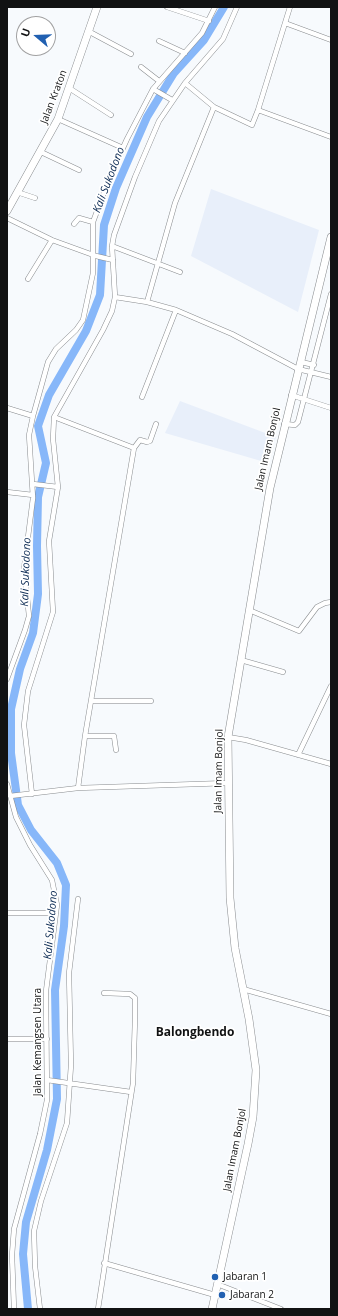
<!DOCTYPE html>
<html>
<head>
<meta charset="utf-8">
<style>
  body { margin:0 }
  #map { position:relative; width:338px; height:1316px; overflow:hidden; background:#f7fafd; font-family:"Open Sans",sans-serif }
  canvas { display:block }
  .frame { position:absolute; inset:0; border:8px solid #111213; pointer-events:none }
  .north { position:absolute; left:16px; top:16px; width:40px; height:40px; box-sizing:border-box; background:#fff; border:1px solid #a0a0a1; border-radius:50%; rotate:289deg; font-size:11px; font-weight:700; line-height:16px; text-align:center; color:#111213 }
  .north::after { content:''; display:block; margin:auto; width:14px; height:18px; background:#2160b1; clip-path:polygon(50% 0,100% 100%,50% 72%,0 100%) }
</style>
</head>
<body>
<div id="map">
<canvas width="338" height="1316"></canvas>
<div class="frame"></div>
<div class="north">U</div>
</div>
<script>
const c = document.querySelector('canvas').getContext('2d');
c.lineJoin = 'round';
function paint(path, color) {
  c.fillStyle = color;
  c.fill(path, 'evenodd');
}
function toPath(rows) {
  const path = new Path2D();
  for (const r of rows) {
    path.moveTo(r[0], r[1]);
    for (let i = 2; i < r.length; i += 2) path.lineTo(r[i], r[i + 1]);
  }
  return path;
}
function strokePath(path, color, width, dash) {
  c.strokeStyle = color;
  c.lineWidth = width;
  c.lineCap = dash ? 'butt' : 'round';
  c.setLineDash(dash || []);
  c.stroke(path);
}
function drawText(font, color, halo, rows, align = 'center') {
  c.font = font + ' "Open Sans",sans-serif';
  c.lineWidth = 3.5;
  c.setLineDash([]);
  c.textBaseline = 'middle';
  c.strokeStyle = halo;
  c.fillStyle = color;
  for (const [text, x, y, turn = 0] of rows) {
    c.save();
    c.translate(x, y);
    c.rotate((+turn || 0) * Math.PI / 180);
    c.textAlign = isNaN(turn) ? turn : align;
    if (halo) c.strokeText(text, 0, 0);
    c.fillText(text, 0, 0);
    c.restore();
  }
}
const built = toPath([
  [211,189,319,230,298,312,191,256],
  [180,401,276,437,268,463,165,433]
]);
const river = toPath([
  [28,1309,23,1254,26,1222,47,1150,57,1099,55,990,64,926,66,885,57,863,31,830,18,805,11,753,11,709,20,669,33,633,38,594,37,546,38,497,46,463,38,426,49,395,86,331,100,295,104,225,116,188,147,117,174,73,204,40,224,7]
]);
const street = toPath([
  [167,7,209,21],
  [285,23,331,40],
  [88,31,131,54],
  [159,41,185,53],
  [141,67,159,81],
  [185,83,214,107,252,125,258,110,290,7],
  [69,88,111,115],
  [153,89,172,100],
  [258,110,331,137],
  [58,119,123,148],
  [41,152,79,170],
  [17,192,35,198],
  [7,218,52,240,96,256,113,260],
  [74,224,79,218,93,222],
  [112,246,180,272],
  [28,279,52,240],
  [115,297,147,302,176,310,232,334,298,369,331,377],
  [147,302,175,203,214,107],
  [301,362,314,365],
  [291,395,331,408],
  [142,397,176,310],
  [7,408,33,416],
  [54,417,134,448],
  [284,424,295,425,298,422,331,294],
  [33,484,58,487],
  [7,492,33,495],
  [249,610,299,631,317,607,325,603,331,602],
  [241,660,283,672],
  [7,679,25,630,29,616,24,568,33,498,29,435,33,416,48,362,56,349,76,330,83,320,93,273,93,222,109,179,127,139,153,89,202,33,215,7],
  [92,701,151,701],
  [85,736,114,736,116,750],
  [228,737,246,740,331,764],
  [298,755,331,686],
  [7,784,16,817,30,845,52,880,57,905,46,991,47,1100,40,1134,14,1229,12,1255,14,1309],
  [78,788,85,736,134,448,140,440,147,442,150,441,156,424],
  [32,794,24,725,28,691,53,612,49,541,58,487,53,439,54,417,103,330,112,311,115,297,112,246,114,235,135,177,159,121,185,83,223,39,237,7],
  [10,796,78,788,228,783],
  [7,913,56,913],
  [243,989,331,1014],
  [7,1039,47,1039],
  [47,1080,131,1092],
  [104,1263,215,1295],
  [217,1284,281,1309],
  [40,1309,35,1266,34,1231,41,1201,67,1123,71,1065,69,973,78,899],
  [98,1309,133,1083,135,1019,135,998,130,994,104,993]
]);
const secondary = toPath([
  [7,211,58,119,97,7],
  [212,1309,248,1144,253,1117,256,1070,249,1019,235,948,230,898,228,737,270,488,331,237]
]);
const markers = [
  [215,1277,4,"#2160b1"],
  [222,1295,4,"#2160b1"]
];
const streetNames = [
  ["Jalan Kraton",54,97,-69],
  ["Jalan Imam Bonjol",268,449,-77],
  ["Jalan Imam Bonjol",219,771,-89],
  ["Jalan Kemangsen Utara",38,1042,-90],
  ["Jalan Imam Bonjol",235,1150,-79]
];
const poiNames = [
  ["Jabaran 1",223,1277],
  ["Jabaran 2",230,1295]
];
const waterNames = [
  ["Kali Sukodono",109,180,-69],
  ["Kali Sukodono",26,572,-88],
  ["Kali Sukodono",51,925,-85]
];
const quarterNames = [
  ["Balongbendo",195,1033]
];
paint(built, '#e8effa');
strokePath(river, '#87b7f9', 8);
strokePath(street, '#898c8f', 5.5);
strokePath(secondary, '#898c8f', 8);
strokePath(street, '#fff', 4.5);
strokePath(secondary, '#fff', 7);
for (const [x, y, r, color] of markers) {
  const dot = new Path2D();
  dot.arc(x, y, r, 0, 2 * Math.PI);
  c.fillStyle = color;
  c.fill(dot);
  strokePath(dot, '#fff', 1.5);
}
drawText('10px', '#111213', '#fff', streetNames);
drawText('10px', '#111213', '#fff', poiNames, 'left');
drawText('italic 11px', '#0b2a53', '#fff', waterNames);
drawText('bold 12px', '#111213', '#fff', quarterNames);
</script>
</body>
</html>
